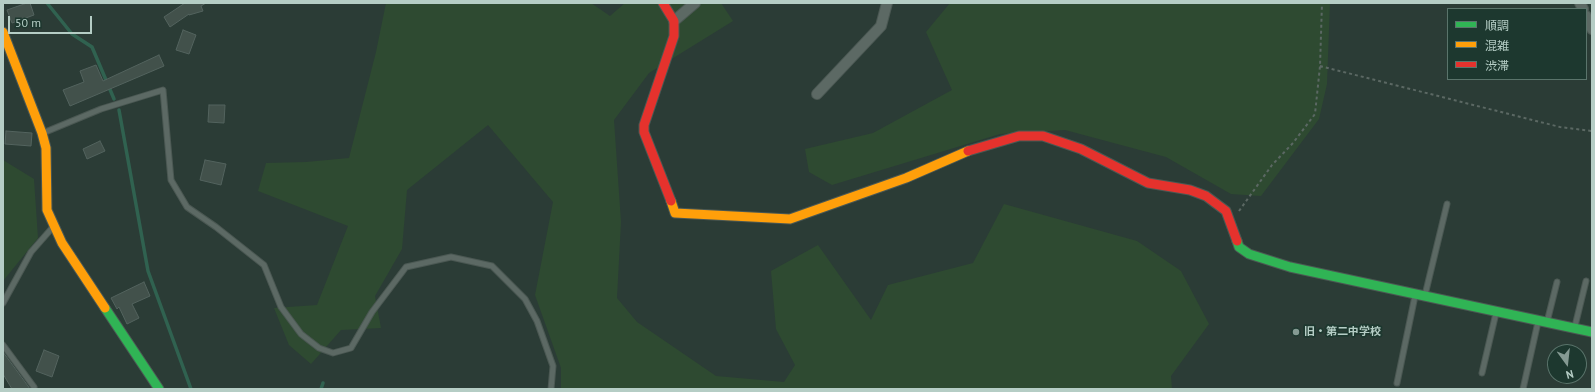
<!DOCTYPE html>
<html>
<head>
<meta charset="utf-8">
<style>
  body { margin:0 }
  #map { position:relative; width:1595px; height:392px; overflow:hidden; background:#2b3c36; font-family:"PT Sans","Noto Sans JP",sans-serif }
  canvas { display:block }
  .frame { position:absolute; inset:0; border:4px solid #b5cdc5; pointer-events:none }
  .legend { position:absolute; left:1447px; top:8px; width:140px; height:72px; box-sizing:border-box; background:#1d382f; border:1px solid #5a746b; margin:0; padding:5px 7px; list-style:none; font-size:12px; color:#b5cdc5 }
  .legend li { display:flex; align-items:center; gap:8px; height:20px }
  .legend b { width:20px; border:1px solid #5a746b }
  .north { position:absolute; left:1547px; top:344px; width:40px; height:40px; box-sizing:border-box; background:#1d382f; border:1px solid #5a746b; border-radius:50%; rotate:165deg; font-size:11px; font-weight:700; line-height:16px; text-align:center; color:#b5cdc5 }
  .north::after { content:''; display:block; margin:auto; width:14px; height:18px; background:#859a93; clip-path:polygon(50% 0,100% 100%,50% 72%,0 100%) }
  .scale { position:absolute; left:8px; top:16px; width:84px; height:18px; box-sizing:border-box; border:2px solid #b5cdc5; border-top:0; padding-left:5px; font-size:12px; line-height:14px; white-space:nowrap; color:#b5cdc5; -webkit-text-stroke:3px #1d382f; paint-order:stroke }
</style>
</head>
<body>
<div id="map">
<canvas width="1595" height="392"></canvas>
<div class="frame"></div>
<ul class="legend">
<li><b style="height:5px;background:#30b455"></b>順調</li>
<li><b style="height:5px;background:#ff9f0a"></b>混雑</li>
<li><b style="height:5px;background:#e5322d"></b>渋滞</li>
</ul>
<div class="north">N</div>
<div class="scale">50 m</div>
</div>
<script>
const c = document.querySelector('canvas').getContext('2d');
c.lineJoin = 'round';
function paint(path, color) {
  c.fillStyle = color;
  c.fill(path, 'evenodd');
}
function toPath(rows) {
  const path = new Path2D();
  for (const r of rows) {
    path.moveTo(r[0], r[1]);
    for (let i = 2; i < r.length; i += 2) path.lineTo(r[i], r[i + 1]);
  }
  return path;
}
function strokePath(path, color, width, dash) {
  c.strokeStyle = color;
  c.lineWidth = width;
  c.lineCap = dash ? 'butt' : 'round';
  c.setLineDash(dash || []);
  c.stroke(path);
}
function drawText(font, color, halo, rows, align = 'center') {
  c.font = font + ' "PT Sans","Noto Sans JP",sans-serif';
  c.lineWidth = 3.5;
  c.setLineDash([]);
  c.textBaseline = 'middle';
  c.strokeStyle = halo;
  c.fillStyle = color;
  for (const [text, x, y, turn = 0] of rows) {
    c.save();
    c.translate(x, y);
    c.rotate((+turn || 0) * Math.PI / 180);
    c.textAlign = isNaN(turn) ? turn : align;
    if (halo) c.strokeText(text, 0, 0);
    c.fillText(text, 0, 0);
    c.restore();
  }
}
const green = toPath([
  [386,3,591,3,610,16,625,3,721,3,733,21,649,73,614,120,621,222,617,298,637,322,716,376,784,382,795,365,776,329,771,271,818,245,871,320,888,285,973,263,1004,204,1137,241,1181,271,1209,324,1171,376,1172,389,561,389,561,368,535,295,553,202,488,125,407,190,402,249,375,296,381,328,341,330,311,364,289,345,274,308,317,305,348,226,258,191,266,163,306,162,349,158,376,52],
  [950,3,1330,3,1327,84,1319,119,1261,196,1231,194,1166,157,1065,130,1000,134,832,185,809,172,805,149,873,133,952,90,926,32],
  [3,160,34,179,38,238,3,281]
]);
const stream = toPath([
  [47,3,72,34,92,47,114,99],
  [119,110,148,271,191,389],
  [321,389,323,383]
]);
const building = toPath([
  [27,3,30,3,34,15,12,23,7,10,27,3],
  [185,3,206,3,201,6,203,11,189,15,189,14,170,27,164,17,185,3],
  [183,30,196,35,189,54,176,50,183,30],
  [159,55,164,66,70,106,63,90,84,82,80,71,96,65,103,81,159,55],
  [209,105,225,105,224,123,208,122,209,105],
  [6,131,32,133,31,146,5,144,6,131],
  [100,141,105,151,87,159,83,149,100,141],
  [205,160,226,164,221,185,200,180,205,160],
  [144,282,150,296,132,304,139,318,127,324,119,307,117,309,111,298,144,282],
  [44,350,59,356,52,377,36,371,44,350],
  [3,352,28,386,30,389,12,389,3,374,3,352]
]);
const path = toPath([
  [1320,66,1560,127,1592,131],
  [1239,211,1272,165,1293,143,1315,114,1320,66,1322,3]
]);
const lane = toPath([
  [43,133,101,109,163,90,171,180,187,207,216,227,264,265,281,307,301,334,319,348,333,353,351,348,372,312,406,267,451,257,492,266,525,299,537,321,553,366,551,389],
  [1425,295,1447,204],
  [3,303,31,252,53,227],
  [1547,322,1557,282],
  [1575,326,1586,281],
  [3,345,34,387],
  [1482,373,1496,313],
  [1397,383,1415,296],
  [1523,389,1538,322]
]);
const street = toPath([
  [1580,3,1583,9],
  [1586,16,1592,29],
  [674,21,695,3],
  [817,94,881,26,887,3]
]);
const fast = toPath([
  [1237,241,1239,247,1249,254,1290,267,1592,332],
  [105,308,159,389]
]);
const slow = toPath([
  [3,32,42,133,46,148,47,210,62,243,105,308],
  [671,201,675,213,790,219,906,178,968,151]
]);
const jam = toPath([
  [663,3,674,21,674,36,644,125,644,132,671,201],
  [968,151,1019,136,1043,136,1081,149,1148,183,1190,190,1206,196,1226,211,1237,241]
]);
const markers = [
  [1296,332,4,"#859a93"]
];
const poiNames = [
  ["旧・第二中学校",1304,332]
];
paint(green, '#2e4a31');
strokePath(stream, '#306250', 3.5);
paint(building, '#42514b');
strokePath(building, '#53635e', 1);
strokePath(lane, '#4b5853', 7);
strokePath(street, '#4b5853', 12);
strokePath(fast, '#4b5853', 11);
strokePath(slow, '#4b5853', 11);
strokePath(jam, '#4b5853', 11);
strokePath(path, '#5b6863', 2, [3, 3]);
strokePath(lane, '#5c6964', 5);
strokePath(street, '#5c6964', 10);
strokePath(fast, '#30b455', 9);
strokePath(slow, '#ff9f0a', 9);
strokePath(jam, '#e5322d', 9);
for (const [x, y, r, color] of markers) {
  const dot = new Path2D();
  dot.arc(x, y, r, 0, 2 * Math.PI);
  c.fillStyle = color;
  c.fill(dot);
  strokePath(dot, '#1d382f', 1.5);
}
drawText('bold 11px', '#b5cdc5', '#1d382f', poiNames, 'left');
</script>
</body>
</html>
